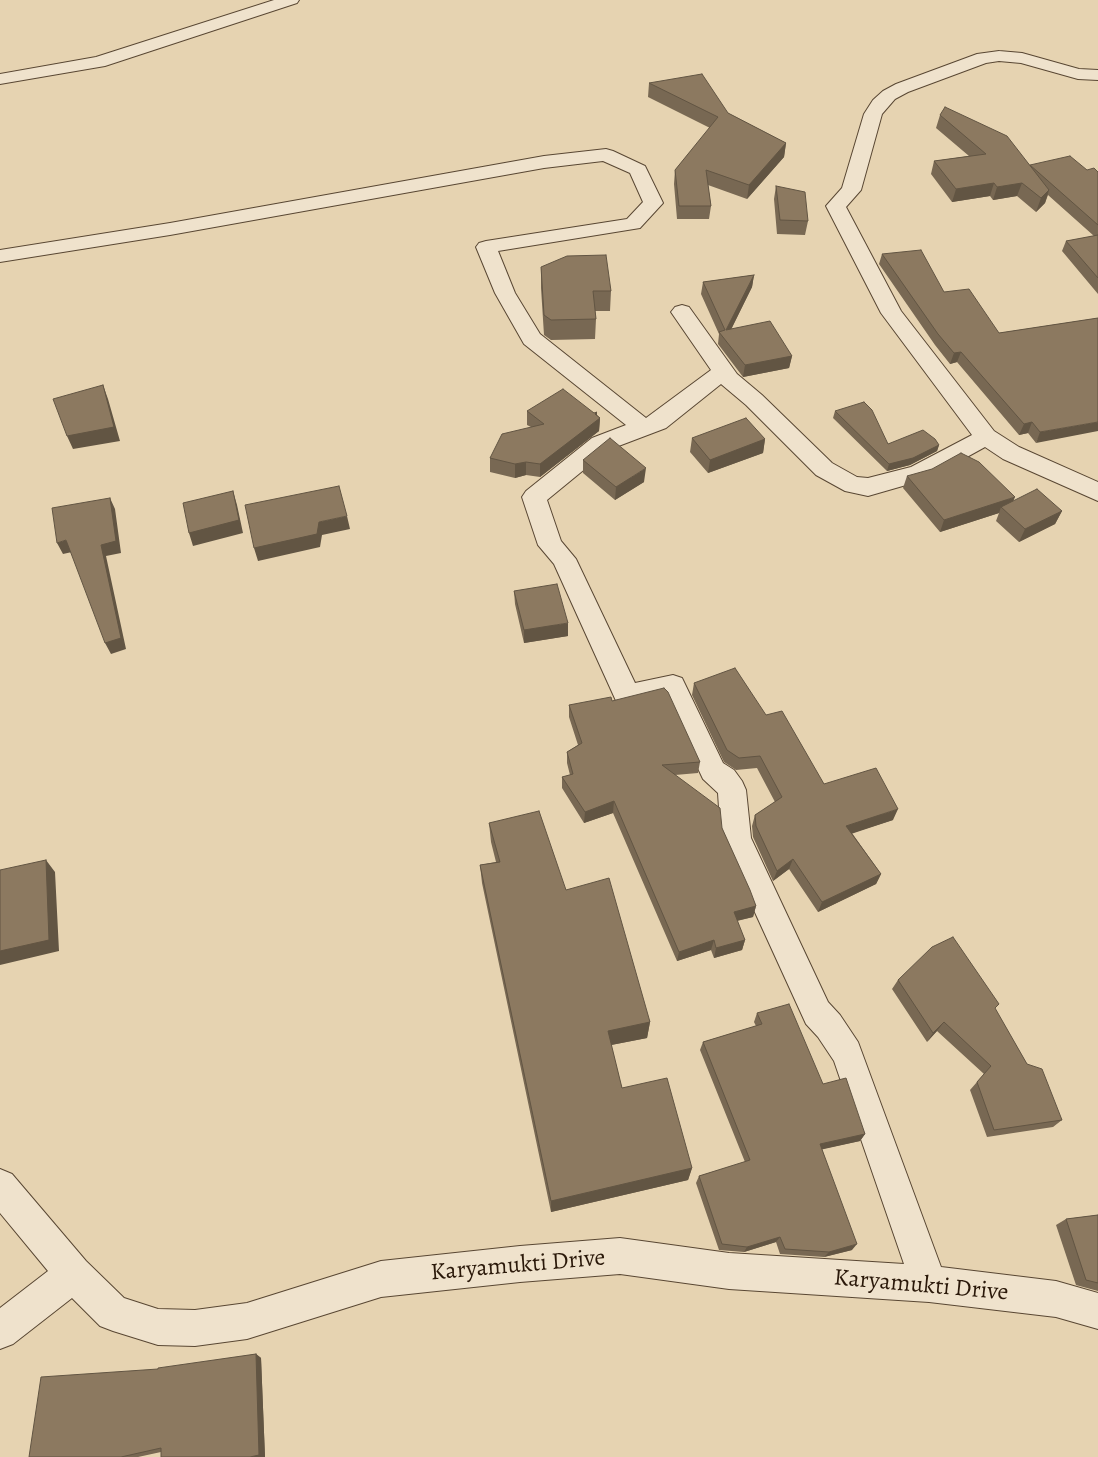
<!DOCTYPE html>
<html>
<head>
<meta charset="utf-8">
<style>
  body { margin:0 }
  canvas { display:block; background:#e6d3b1 }
</style>
</head>
<body>
<canvas width="1098" height="1457"></canvas>
<script>
const c = document.querySelector('canvas').getContext('2d');
c.lineJoin = 'round';
function toPath(rows) {
  const path = new Path2D();
  for (const r of rows) {
    path.moveTo(r[0], r[1]);
    for (let i = 2; i < r.length; i += 2) path.lineTo(r[i], r[i + 1]);
  }
  return path;
}
function strokePath(path, color, width, dash) {
  c.strokeStyle = color;
  c.lineWidth = width;
  c.lineCap = dash ? 'butt' : 'round';
  c.setLineDash(dash || []);
  c.stroke(path);
}
function paint(path, color) {
  c.fillStyle = color;
  c.fill(path, 'evenodd');
}
function drawText(font, color, halo, rows, align = 'center') {
  c.font = font + ' Alegreya,serif';
  c.lineWidth = 4;
  c.setLineDash([]);
  c.textBaseline = 'middle';
  c.strokeStyle = halo;
  c.fillStyle = color;
  for (const [text, x, y, turn = 0] of rows) {
    c.save();
    c.translate(x, y);
    c.rotate((+turn || 0) * Math.PI / 180);
    c.textAlign = isNaN(turn) ? turn : align;
    if (halo) c.strokeText(text, 0, 0);
    c.fillText(text, 0, 0);
    c.restore();
  }
}
const minor = toPath([
  [274,0,299,0,297,3,105,66,0,84,0,74,96,57,274,0],
  [999,51,1022,53,1079,69,1098,70,1098,80,1078,79,1021,63,999,61,986,63,908,92,895,99,882,114,861,190,846,207,901,311,994,431,1019,447,1098,482,1098,501,1003,459,985,447,927,479,868,496,845,491,816,475,746,405,721,384,666,428,608,450,547,500,561,541,576,559,635,683,673,675,682,678,723,763,734,770,742,781,746,790,751,838,828,1002,840,1015,858,1042,941,1267,1056,1281,1098,1293,1098,1329,1056,1317,929,1302,729,1289,620,1274,520,1282,381,1297,247,1339,195,1346,158,1345,113,1331,100,1326,72,1298,13,1344,0,1349,0,1308,48,1271,0,1213,0,1169,12,1174,86,1261,124,1298,158,1309,195,1310,247,1303,381,1261,520,1246,620,1238,729,1253,904,1264,834,1061,818,1037,806,1024,721,838,718,793,703,779,665,698,627,706,617,703,554,564,538,545,522,497,526,491,592,438,626,425,524,344,495,293,476,247,479,243,486,241,627,219,643,202,630,173,603,161,544,168,170,235,0,262,0,250,170,223,544,156,606,149,613,151,645,166,663,203,640,228,498,251,515,293,540,334,646,418,711,370,671,312,675,307,682,305,689,307,737,374,762,395,832,463,857,477,868,478,911,467,972,435,881,313,826,206,842,188,864,114,873,100,883,91,896,84,977,54,999,51]
]);
const wall = toPath([
  [649,83,728,113,786,143,784,157,747,199,708,185,711,206,709,219,677,219,674,184,675,170,710,128,648,97],
  [940,115,1030,165,1098,172,1098,294,1062,251,1066,241,1094,236,1048,195,1045,203,1036,212,1017,196,993,200,990,196,952,202,931,174,934,161,969,156,936,128],
  [776,186,808,221,805,235,777,234,774,199],
  [882,254,944,292,999,333,1098,318,1036,443,1028,433,1019,435,957,362,950,364,935,345,879,264],
  [541,267,611,291,610,311,595,311,596,319,595,339,551,340,544,335,541,288],
  [754,275,752,287,731,329,792,356,789,368,743,377,718,344,719,334,701,294,703,282],
  [527,411,594,413,597,412,597,415,600,418,599,431,540,477,526,475,515,478,490,472,490,458,531,427,527,425],
  [835,411,888,444,939,445,937,451,910,465,887,471,833,418],
  [692,438,765,439,763,453,708,473,690,452],
  [583,460,644,482,615,500,583,473],
  [907,476,1013,501,1062,511,1055,524,1019,542,996,521,999,513,940,532,903,488],
  [514,591,568,636,524,643,515,604],
  [694,683,766,715,824,784,893,820,852,833,881,874,876,884,818,912,789,869,773,881,753,837,752,826,755,815,775,802,757,768,736,770,724,762,692,695],
  [612,701,700,762,698,773,675,775,722,828,756,906,753,917,737,921,745,940,742,950,714,958,711,950,677,961,613,813,584,823,562,788,562,777,570,775,567,763,567,752,578,745,569,717,569,705],
  [489,823,566,890,650,1022,647,1038,611,1045,622,1088,692,1168,688,1180,551,1212,482,883,480,865,496,862,491,842],
  [898,980,995,1009,1027,1064,1062,1120,1053,1127,987,1137,970,1090,984,1074,937,1031,927,1042,892,989],
  [757,1013,823,1084,865,1134,860,1141,822,1149,852,1250,824,1257,780,1254,776,1242,744,1252,719,1250,696,1183,699,1176,745,1162,700,1050,703,1042,756,1026,754,1022],
  [1098,1215,1098,1291,1076,1285,1056,1225,1066,1219],
  [256,1354,261,1358,265,1457,161,1452,138,1457,29,1457,158,1369]
]);
const shadedWall = toPath([
  [786,143,784,157,747,199,749,185],
  [994,183,990,196,952,202,956,189],
  [1022,183,1017,196,993,200,997,187],
  [1049,190,1045,203,1036,212,1041,198],
  [754,275,752,287,726,340,726,330],
  [961,352,957,362,950,364,954,353],
  [792,356,789,368,743,377,745,365],
  [103,385,108,399,120,441,73,449,67,436],
  [597,412,597,420,600,418,599,431,540,477,540,464],
  [1032,422,1028,433,1019,435,1024,424],
  [1098,422,1098,431,1036,443,1040,432],
  [765,439,763,453,708,473,710,460],
  [939,445,937,451,910,465,887,471,889,464],
  [526,462,526,475,515,478,515,464],
  [646,468,644,482,615,500,616,487],
  [233,491,237,505,243,533,193,546,189,533],
  [1015,497,1010,509,1001,507,999,513,940,532,944,520],
  [110,498,115,509,121,553,106,556,126,649,111,654,105,643,101,545],
  [1062,511,1055,524,1019,542,1025,529],
  [347,516,350,529,322,535,320,547,258,561,254,548,319,522],
  [66,540,72,552,63,554,57,543],
  [568,623,568,636,524,643,524,630],
  [614,801,613,813,584,823,585,812],
  [898,809,893,820,842,837,846,826],
  [793,859,789,869,773,881,777,871],
  [46,860,55,872,59,951,0,965,0,951],
  [881,874,876,884,818,912,822,902],
  [756,906,753,917,731,922,734,912],
  [714,940,711,950,677,961,679,952],
  [745,940,742,950,714,958,716,948],
  [650,1022,647,1038,606,1046,608,1031],
  [944,1022,937,1031,927,1042,933,1033],
  [865,1134,860,1141,815,1151,820,1144],
  [692,1168,688,1180,551,1212,551,1201],
  [780,1237,776,1242,744,1252,747,1247],
  [857,1244,852,1250,824,1257,829,1252],
  [256,1354,261,1358,265,1457,250,1457]
]);
const building = toPath([
  [702,74,728,113,786,143,749,185,706,170,711,206,679,206,675,170,718,117,649,83,702,74],
  [945,107,1007,136,1049,190,1041,198,1022,183,997,187,994,183,956,189,934,161,986,154,940,115,945,107],
  [1070,156,1087,170,1094,168,1098,172,1098,225,1030,165,1070,156],
  [776,186,805,192,808,221,780,220,776,186],
  [1098,235,1098,278,1066,241,1098,235],
  [921,250,944,292,969,289,999,333,1098,318,1098,422,1040,432,1032,422,1024,424,961,352,954,353,938,334,882,254,921,250],
  [606,255,611,291,593,291,596,319,551,320,544,315,541,267,567,256,606,255],
  [754,275,726,330,770,321,792,356,745,365,719,332,725,330,703,282,754,275],
  [103,385,114,427,67,436,53,399,103,385],
  [563,389,594,413,597,412,595,414,600,418,540,464,526,462,515,464,490,458,502,434,544,424,527,411,563,389],
  [864,402,872,410,888,444,923,430,935,439,939,445,913,458,889,464,835,411,864,402],
  [746,418,765,439,710,460,692,438,746,418],
  [610,438,646,468,616,487,583,460,610,438],
  [961,453,979,462,1015,497,944,520,907,476,932,469,961,453],
  [339,486,347,516,319,522,317,534,254,548,245,505,339,486],
  [1037,489,1062,511,1025,529,1001,507,1037,489],
  [233,491,239,520,189,533,183,503,233,491],
  [110,498,116,541,101,545,121,638,105,643,66,540,57,543,52,508,110,498],
  [557,584,568,623,524,630,514,591,557,584],
  [735,668,766,715,782,711,824,784,876,768,898,809,846,826,881,874,822,902,793,859,777,871,756,826,755,815,782,797,760,756,739,758,727,750,694,683,735,668],
  [664,688,668,692,700,762,662,765,720,808,722,828,750,890,756,906,734,912,745,940,716,948,714,940,679,952,614,801,585,812,562,777,573,774,567,752,582,743,569,705,611,697,612,701,664,688],
  [539,811,566,890,609,878,650,1022,608,1031,622,1088,667,1078,692,1168,551,1201,480,865,500,862,489,823,539,811],
  [46,860,49,940,0,951,0,870,46,860],
  [953,937,999,1004,995,1008,1027,1064,1042,1069,1062,1120,994,1130,977,1082,991,1066,944,1022,933,1033,898,980,932,947,953,937],
  [789,1004,823,1084,846,1078,865,1134,820,1144,857,1244,829,1252,785,1249,780,1237,747,1247,722,1244,699,1176,750,1160,703,1042,762,1024,757,1013,789,1004],
  [1098,1215,1098,1283,1086,1280,1066,1219,1098,1215],
  [256,1354,259,1455,250,1457,161,1457,161,1448,121,1457,29,1457,41,1377,158,1369,158,1368,256,1354]
]);
const nearStreetnames = [
  ["Karyamukti Drive",518,1266,-5],
  ["Karyamukti Drive",921,1286,5]
];
strokePath(minor, '#594733', 2);
paint(minor, '#efe2cc');
paint(wall, '#786853');
paint(shadedWall, '#625543');
paint(building, '#8c7960');
strokePath(building, '#625543', 1);
drawText('24px', '#2a1809', '#efe2cc', nearStreetnames);
</script>
</body>
</html>
